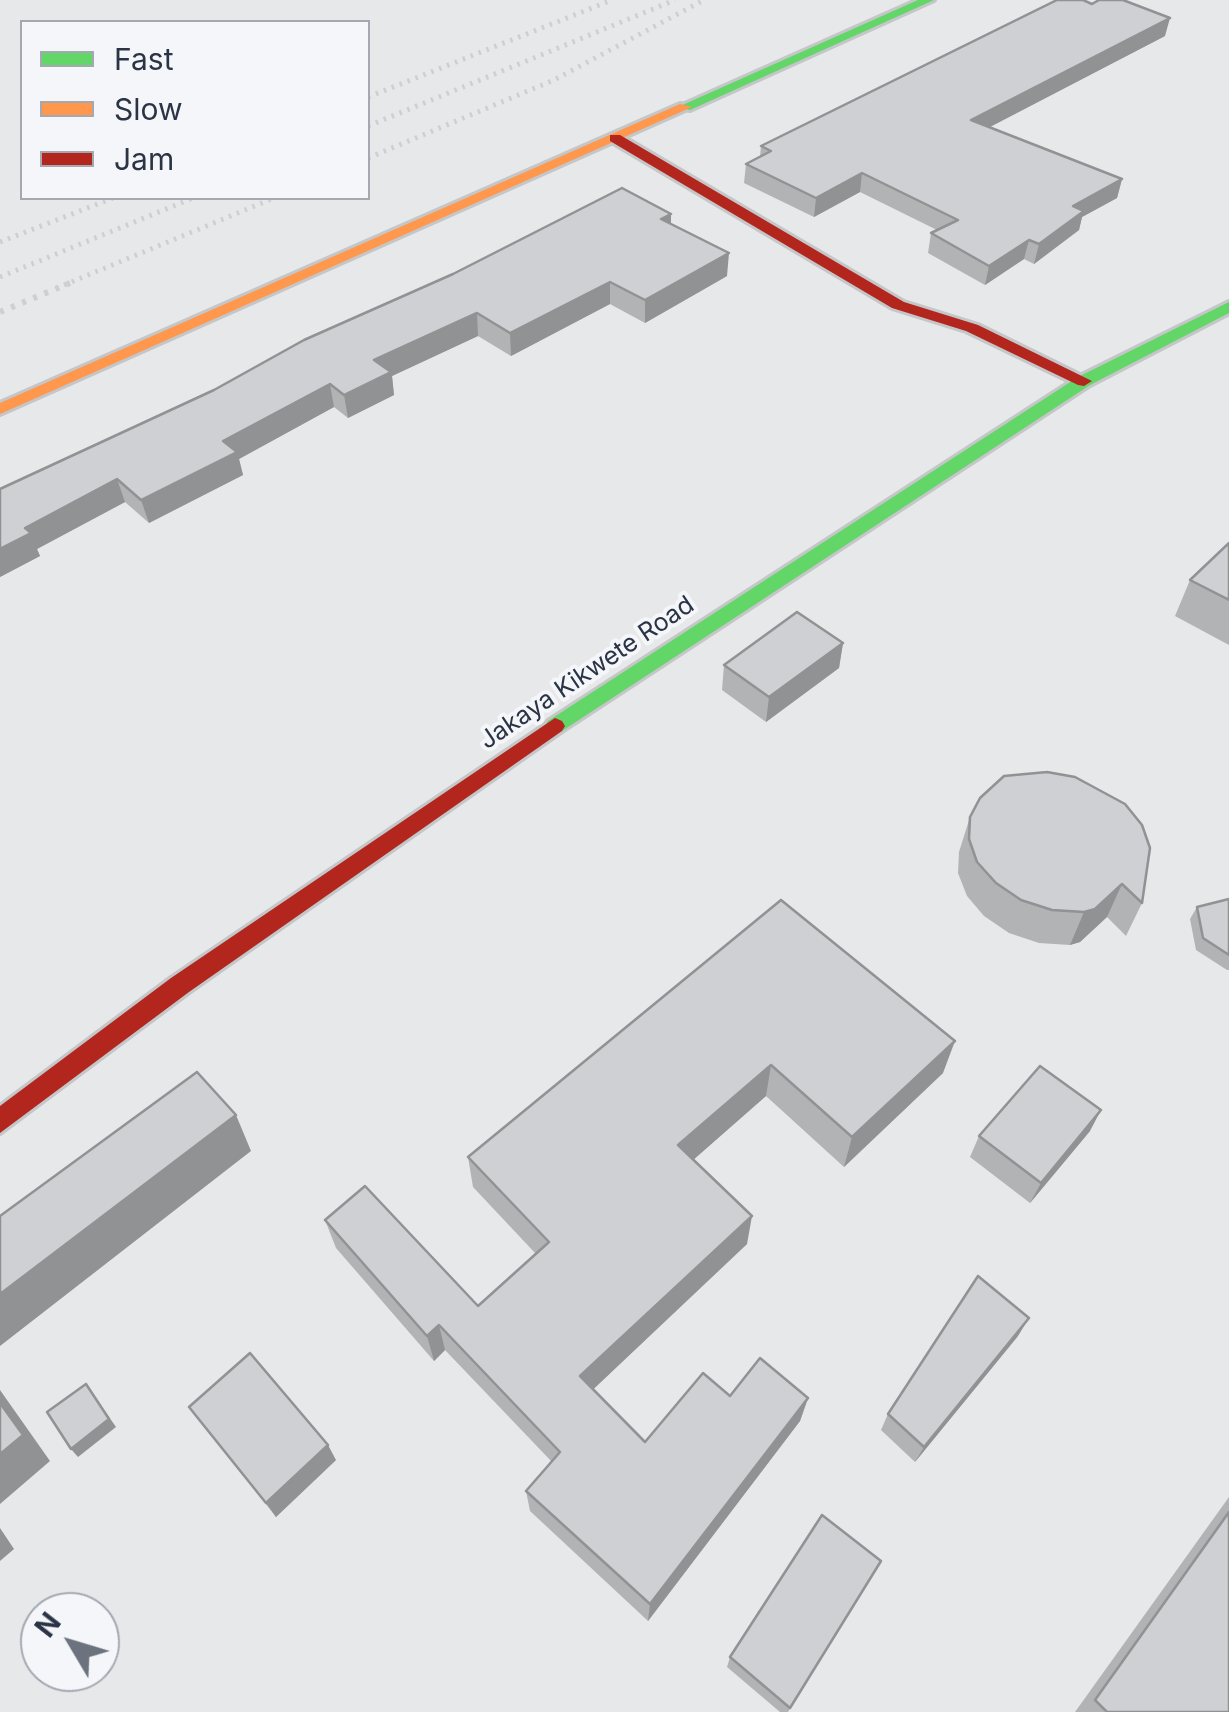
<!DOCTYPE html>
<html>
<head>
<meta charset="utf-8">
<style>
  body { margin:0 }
  #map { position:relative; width:1229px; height:1712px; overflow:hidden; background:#e6e8ea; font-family:Inter,sans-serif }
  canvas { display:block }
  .legend { position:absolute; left:20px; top:20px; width:350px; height:180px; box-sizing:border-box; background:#f4f6f9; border:2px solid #a4a8b1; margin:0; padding:12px 18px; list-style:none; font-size:30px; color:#2b3445 }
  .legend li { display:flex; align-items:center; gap:20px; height:50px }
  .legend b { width:50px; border:2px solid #a4a8b1 }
  .north { position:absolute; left:20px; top:1592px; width:100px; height:100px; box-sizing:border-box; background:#f4f6f9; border:2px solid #a4a8b1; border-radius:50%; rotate:308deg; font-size:28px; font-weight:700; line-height:40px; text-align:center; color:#2b3445 }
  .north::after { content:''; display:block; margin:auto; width:35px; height:45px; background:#6c737f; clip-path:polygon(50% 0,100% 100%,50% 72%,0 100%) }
</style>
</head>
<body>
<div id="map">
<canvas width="1229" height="1712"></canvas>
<ul class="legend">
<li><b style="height:12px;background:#63d668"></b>Fast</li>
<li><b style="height:12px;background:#ff974d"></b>Slow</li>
<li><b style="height:12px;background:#b3261e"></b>Jam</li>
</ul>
<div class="north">N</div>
</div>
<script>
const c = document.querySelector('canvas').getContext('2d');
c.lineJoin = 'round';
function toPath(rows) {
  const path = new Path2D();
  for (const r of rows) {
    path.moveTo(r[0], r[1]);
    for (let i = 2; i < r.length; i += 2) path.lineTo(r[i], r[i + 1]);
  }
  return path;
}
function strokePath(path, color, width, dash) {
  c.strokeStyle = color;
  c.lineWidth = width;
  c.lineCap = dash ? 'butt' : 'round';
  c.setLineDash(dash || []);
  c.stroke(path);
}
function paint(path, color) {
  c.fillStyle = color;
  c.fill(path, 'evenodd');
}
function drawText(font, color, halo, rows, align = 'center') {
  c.font = font + ' Inter,sans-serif';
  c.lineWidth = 8;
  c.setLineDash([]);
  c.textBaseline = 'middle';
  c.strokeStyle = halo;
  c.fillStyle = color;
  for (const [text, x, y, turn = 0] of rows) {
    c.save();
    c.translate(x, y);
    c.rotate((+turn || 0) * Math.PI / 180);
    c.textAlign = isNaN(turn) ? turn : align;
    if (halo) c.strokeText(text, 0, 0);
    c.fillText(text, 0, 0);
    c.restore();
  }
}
const fast = toPath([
  [918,0,934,0,690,110,678,107,918,0],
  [1229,302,1229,313,1090,385,562,731,548,731,545,726,548,721,1078,377,1229,302]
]);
const slow = toPath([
  [680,104,692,107,0,414,0,403,680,104]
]);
const jam = toPath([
  [610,135,620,135,904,302,978,325,1092,381,1084,386,1078,385,966,331,892,308,610,141,610,135],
  [555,718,562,721,565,726,562,731,189,992,0,1133,0,1106,171,978,555,718]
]);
const railFar1 = toPath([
  [368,97,612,0],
  [368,126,675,0],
  [368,158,554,80,704,0],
  [0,242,113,198],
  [0,277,193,198],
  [64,285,274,198]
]);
const rail = toPath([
  [0,312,70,283]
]);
const wall = toPath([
  [1165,36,989,127,1122,179,1117,198,1082,217,1079,230,1034,264,1024,259,985,285,928,253,931,233,937,230,860,192,814,217,744,183,746,164,760,157,761,146],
  [671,224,727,276,645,323,610,304,511,356,478,336,392,376,394,395,348,418,334,407,239,459,243,475,149,523,125,502,37,549,40,556,0,577,0,489],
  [1229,543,1229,645,1175,616,1190,580],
  [843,643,839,668,766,722,722,690,724,665],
  [1004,776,1142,903,1126,936,1107,917,1080,942,1070,945,1039,943,1009,933,984,916,967,896,958,873,959,852,970,817],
  [1229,899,1229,970,1227,970,1196,950,1190,919,1197,907],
  [781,900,943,1073,844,1167,766,1096,693,1160,747,1244,593,1389,645,1442,730,1396,808,1398,800,1421,648,1621,530,1511,526,1491,552,1462,445,1350,434,1361,336,1248,325,1220,478,1306,536,1254,473,1187,468,1157],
  [1090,1131,1030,1203,970,1157,979,1136],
  [1018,1336,915,1462,881,1430,888,1414],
  [189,1407,336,1460,276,1517],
  [1229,1497,1229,1712,1075,1712],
  [881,1561,788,1712,780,1712,727,1667,730,1657]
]);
const shadedWall = toPath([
  [1170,18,1165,36,967,139,971,120],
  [862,173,860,192,814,217,816,198],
  [1122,179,1117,198,1082,217,1079,230,1034,264,1039,244,1073,206],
  [671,214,671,236,661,219],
  [1029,240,1024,259,985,285,989,266],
  [729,253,727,276,645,323,645,300],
  [610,282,610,304,511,356,510,333],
  [477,313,478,336,392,376,394,395,348,418,344,395,374,360],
  [330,384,334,407,239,459,243,475,149,523,141,500,223,441],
  [117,479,125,502,37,549,40,556,0,577,0,549,25,528],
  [843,643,839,668,766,722,769,697],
  [1122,884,1107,917,1080,942,1070,945,1084,912],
  [955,1041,943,1073,844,1167,852,1137],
  [771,1065,766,1096,676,1175,678,1145],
  [1101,1110,1090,1131,1030,1203,1041,1183],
  [236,1115,251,1151,0,1346,0,1294],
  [752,1216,747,1244,582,1400,580,1376],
  [1029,1318,1018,1336,915,1462,924,1447],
  [439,1325,445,1350,434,1361,427,1336],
  [86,1384,116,1427,78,1457,71,1449],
  [0,1390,50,1461,0,1504],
  [808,1398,800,1421,648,1621,650,1604],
  [328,1445,336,1460,276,1517,266,1503],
  [0,1528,14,1549,0,1561]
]);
const building = toPath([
  [1057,0,1083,0,1092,4,1099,0,1123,0,1170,18,971,120,1122,179,1073,206,1084,211,1039,244,1029,240,989,266,931,233,958,220,862,173,816,198,746,164,771,151,761,146,1057,0],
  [622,188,671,214,661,219,729,253,645,300,610,282,510,333,477,313,374,360,391,372,344,395,330,384,223,441,237,452,141,500,117,479,25,528,31,533,0,549,0,489,214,390,304,340,453,274,622,188],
  [1229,543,1229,600,1190,580,1229,543],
  [797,612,843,643,769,697,724,665,797,612],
  [1047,772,1075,777,1125,804,1142,825,1150,848,1142,903,1122,884,1095,909,1084,912,1052,910,1021,900,996,883,977,862,969,839,970,817,980,798,1004,776,1047,772],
  [1229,899,1229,955,1203,938,1197,907,1229,899],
  [781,900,955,1041,852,1137,771,1065,678,1145,752,1216,580,1376,645,1442,703,1373,730,1396,760,1358,808,1398,650,1604,526,1491,560,1452,439,1325,427,1336,325,1220,365,1186,478,1306,549,1242,468,1157,781,900],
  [1040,1066,1101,1110,1041,1183,979,1136,1040,1066],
  [197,1072,236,1115,0,1294,0,1216,197,1072],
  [978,1276,1029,1318,924,1447,888,1414,978,1276],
  [250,1353,328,1445,266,1503,189,1407,250,1353],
  [86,1384,109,1419,71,1449,47,1412,86,1384],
  [0,1403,23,1435,0,1454,0,1403],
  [1229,1512,1229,1712,1107,1712,1095,1700,1229,1512],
  [822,1515,881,1561,790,1708,730,1657,822,1515]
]);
const streetNames = [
  ["Jakaya Kikwete Road",587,673,-34]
];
strokePath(fast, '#c4c6c8', 6);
strokePath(slow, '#c4c6c8', 6);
strokePath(jam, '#c4c6c8', 6);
paint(fast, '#63d668');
paint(slow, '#ff974d');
paint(jam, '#b3261e');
strokePath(railFar1, '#cecfd2', 5, [2.5, 6]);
strokePath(rail, '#cecfd2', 6, [4, 8]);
paint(wall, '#b1b3b5');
paint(shadedWall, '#909294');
paint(building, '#ced0d3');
strokePath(building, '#909294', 2.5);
drawText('25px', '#2b3445', '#f4f6f9', streetNames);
</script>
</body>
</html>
